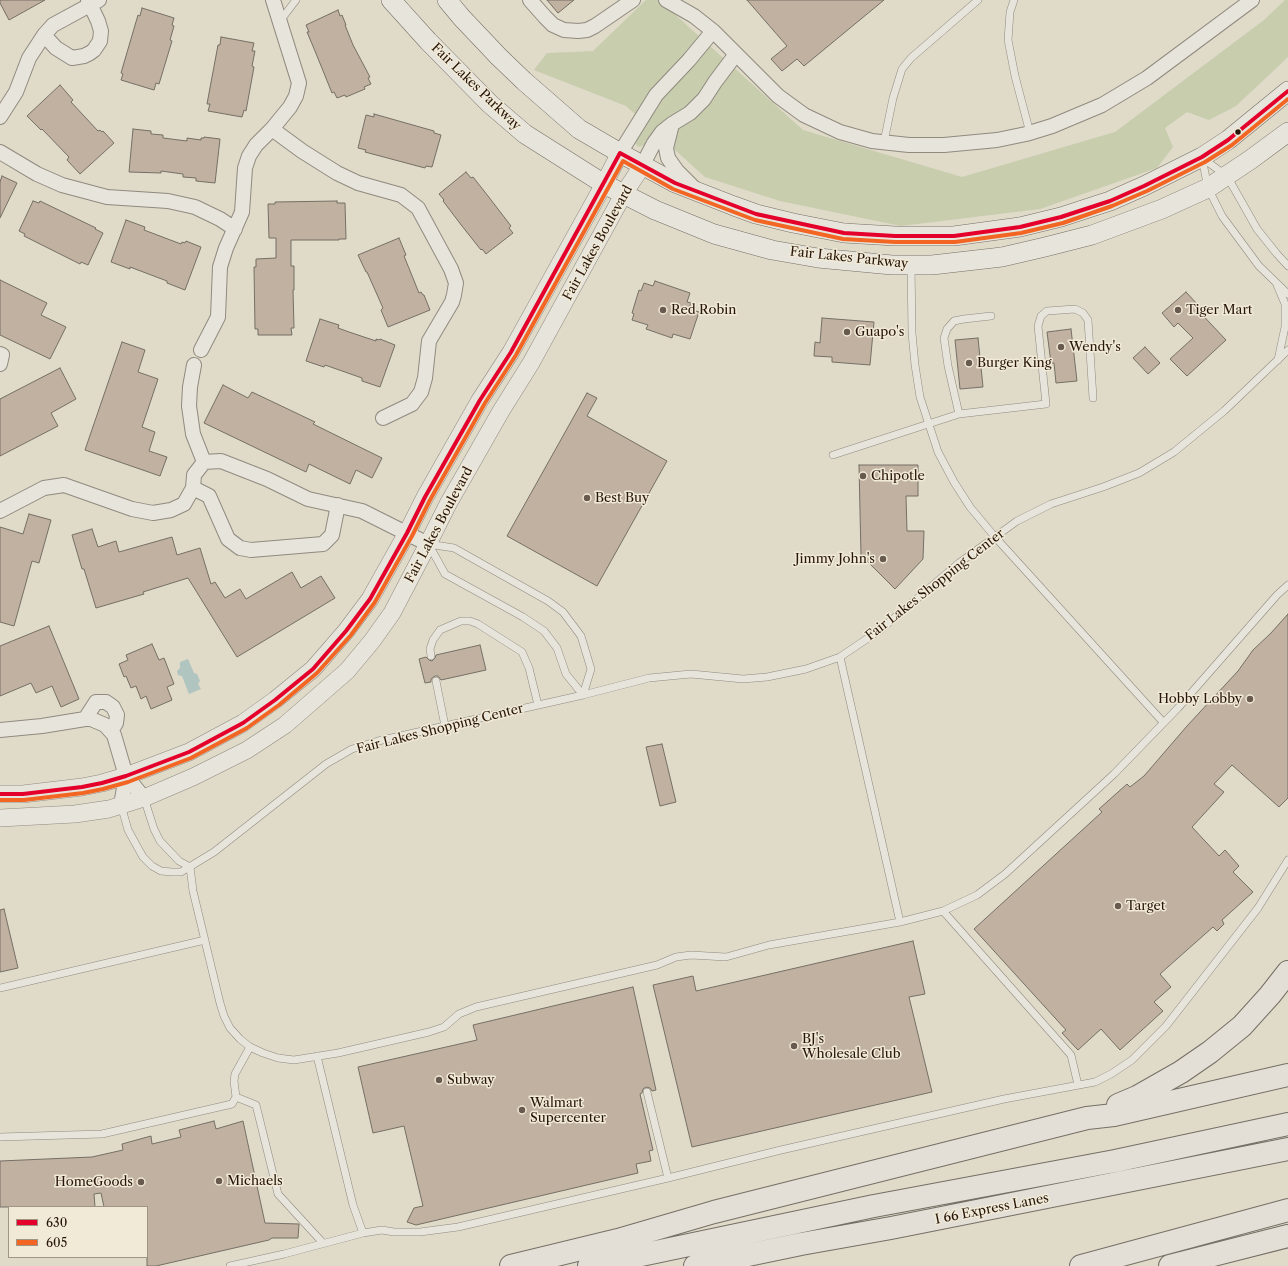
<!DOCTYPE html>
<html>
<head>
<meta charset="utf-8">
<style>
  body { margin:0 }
  #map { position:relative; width:1288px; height:1266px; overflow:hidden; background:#e0dac9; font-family:"Libre Caslon Text",serif }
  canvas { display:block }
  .legend { position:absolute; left:8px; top:1206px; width:140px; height:52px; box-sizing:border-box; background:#f1ead6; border:1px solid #a09585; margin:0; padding:5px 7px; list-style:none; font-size:12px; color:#27150b }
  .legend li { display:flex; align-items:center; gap:8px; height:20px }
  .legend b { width:20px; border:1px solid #a09585 }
</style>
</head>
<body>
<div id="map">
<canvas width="1288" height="1266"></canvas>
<ul class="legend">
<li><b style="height:5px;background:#e4002b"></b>630</li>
<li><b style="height:5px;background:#f26522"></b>605</li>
</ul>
</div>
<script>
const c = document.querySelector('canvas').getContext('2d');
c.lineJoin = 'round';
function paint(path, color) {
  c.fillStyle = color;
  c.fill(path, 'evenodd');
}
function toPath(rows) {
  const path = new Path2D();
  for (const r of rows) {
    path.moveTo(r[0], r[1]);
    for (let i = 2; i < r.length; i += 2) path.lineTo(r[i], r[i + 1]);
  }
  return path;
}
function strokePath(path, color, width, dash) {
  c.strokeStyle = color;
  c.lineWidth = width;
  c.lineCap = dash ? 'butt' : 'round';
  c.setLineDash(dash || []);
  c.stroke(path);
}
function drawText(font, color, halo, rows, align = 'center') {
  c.font = font + ' "Libre Caslon Text",serif';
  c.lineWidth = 3;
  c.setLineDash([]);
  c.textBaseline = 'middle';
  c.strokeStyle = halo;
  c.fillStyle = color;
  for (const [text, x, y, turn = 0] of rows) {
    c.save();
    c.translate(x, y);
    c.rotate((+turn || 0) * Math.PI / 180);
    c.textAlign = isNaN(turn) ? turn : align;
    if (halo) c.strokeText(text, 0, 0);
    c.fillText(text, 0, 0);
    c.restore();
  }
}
const green = toPath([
  [646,0,659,0,803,130,962,177,1115,132,1264,20,1285,0,1288,0,1288,57,1236,106,1209,120,1187,112,1165,128,1173,147,1157,168,1040,209,901,226,780,201,705,177,654,131,645,145,638,147,635,142,645,123,626,106,534,70,547,53,593,51]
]);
const water = toPath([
  [188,659,194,673,197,674,200,681,198,684,201,689,189,694,182,676,178,675,177,671,180,668,180,662]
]);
const building = toPath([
  [0,0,45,0,9,20,0,3,0,0],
  [547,0,574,0,558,13,547,0],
  [747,0,884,0,804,66,797,59,782,71,771,59,787,46,747,0],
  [142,8,174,18,172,25,174,26,170,40,172,41,159,84,156,83,154,90,121,80,123,74,121,73,138,15,140,16,142,8],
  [338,10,340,16,342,15,346,25,345,25,353,45,370,77,368,78,371,84,364,87,365,89,346,97,345,95,337,98,334,92,332,93,315,51,307,32,309,32,306,25,338,10],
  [221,37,254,43,252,51,255,51,252,66,254,67,246,111,244,110,242,117,208,111,210,104,207,104,218,45,220,45,221,37],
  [60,85,73,100,71,102,98,131,100,130,102,132,103,131,114,143,80,174,67,160,69,157,42,129,41,130,27,116,60,85],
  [374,114,434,131,434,133,441,135,432,167,426,166,425,168,365,152,366,150,358,148,366,115,374,117,374,114],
  [133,129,151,131,151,134,163,135,163,138,187,141,187,138,201,140,201,138,204,138,204,137,220,139,215,183,196,181,196,178,183,177,183,174,161,171,161,173,129,172,133,129],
  [466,172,471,178,473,177,488,196,511,226,509,228,513,233,486,254,482,249,481,250,462,226,443,201,444,200,439,194,466,172],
  [2,176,17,183,0,218,0,182,2,176],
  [33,201,39,203,40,201,96,228,95,229,103,233,88,265,81,262,80,264,24,236,25,234,19,231,33,201],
  [337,201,337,203,345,203,346,239,339,239,339,240,291,240,291,266,294,266,294,290,293,290,294,328,291,328,292,335,258,335,258,329,255,329,254,267,256,267,256,259,276,258,276,238,269,238,268,204,275,204,275,202,337,201],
  [126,220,145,227,144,230,181,244,182,242,185,243,186,241,201,247,185,290,167,283,167,281,130,267,130,269,111,262,126,220],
  [399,238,406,255,404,256,419,293,421,292,423,295,424,295,430,310,388,327,381,310,383,308,367,272,366,272,358,255,399,238],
  [0,280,47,303,41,315,66,327,50,359,0,335,0,280],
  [655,281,690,293,687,302,691,303,689,309,699,312,690,339,673,334,672,338,646,329,648,325,632,320,634,314,632,313,639,290,641,291,644,283,653,286,655,281],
  [1186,292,1198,305,1195,307,1226,340,1187,376,1170,359,1193,338,1178,323,1174,327,1162,313,1186,292],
  [822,318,874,322,870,365,832,362,832,357,814,356,815,342,820,343,822,318],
  [320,319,339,325,338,328,349,332,376,341,376,339,379,340,380,339,395,345,380,387,362,381,362,378,325,365,324,367,306,361,320,319],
  [1071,329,1077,381,1056,383,1054,363,1051,363,1047,332,1071,329],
  [978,338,983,387,960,389,955,340,978,338],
  [122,342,145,350,138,372,158,379,142,427,155,432,149,451,167,457,160,476,85,450,122,342],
  [1145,347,1160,363,1148,374,1133,358,1145,347],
  [60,368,76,399,51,413,58,426,0,456,0,399,60,368],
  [223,385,248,398,252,392,315,422,313,424,382,458,372,478,356,470,350,484,309,464,306,472,204,423,223,385],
  [587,393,597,398,587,416,667,461,597,586,507,536,587,393],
  [859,465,918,465,918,496,906,496,907,531,924,531,923,559,895,589,861,555,859,465],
  [29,514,51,520,39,563,32,561,14,626,0,622,0,527,23,534,29,514],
  [92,529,98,547,116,541,119,552,172,537,177,555,200,548,211,584,215,582,225,598,240,589,246,599,292,572,301,588,321,576,335,598,237,657,188,578,143,592,144,594,96,608,84,569,82,569,72,535,92,529],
  [1288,614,1288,798,1279,807,1232,765,1214,784,1224,792,1192,827,1219,856,1225,850,1239,866,1233,872,1253,892,1222,920,1224,924,1217,931,1213,927,1160,974,1171,987,1154,1002,1163,1011,1120,1050,1101,1029,1078,1050,1062,1033,1066,1030,974,929,1102,812,1099,809,1127,784,1130,787,1144,776,1187,726,1238,671,1253,650,1271,633,1288,614],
  [49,626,79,699,61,707,52,686,36,693,31,683,0,696,0,646,49,626],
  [152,644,159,660,164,658,174,684,167,687,172,700,151,709,146,696,141,699,136,686,131,688,126,676,124,677,119,664,128,660,126,655,152,644],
  [480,645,486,670,441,680,438,676,435,676,431,679,431,682,425,683,419,659,426,657,429,660,432,661,435,658,436,655,480,645],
  [662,744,676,802,660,806,646,747,662,744],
  [4,909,18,968,0,972,0,910,4,909],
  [913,941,925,994,909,997,932,1092,692,1147,653,985,693,976,696,991,913,941],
  [633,987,656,1090,652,1091,650,1088,646,1087,643,1089,642,1093,640,1094,653,1150,649,1151,651,1161,636,1164,638,1173,416,1225,407,1222,414,1208,423,1206,404,1126,373,1133,358,1067,477,1040,473,1025,633,987],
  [214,1121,216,1129,243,1121,265,1223,299,1224,298,1238,272,1238,269,1240,156,1266,147,1266,147,1207,104,1207,101,1193,94,1194,95,1207,0,1207,0,1161,92,1157,123,1150,122,1144,151,1136,152,1144,181,1137,179,1130,214,1121]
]);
const service = toPath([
  [1014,0,1010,12,1008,40,1015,76,1030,133],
  [280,21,296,0],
  [884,142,893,98,902,69,911,58,978,0],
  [1202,158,1208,188,1222,216,1259,266,1288,294],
  [1202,158,1227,176,1257,229,1277,254,1288,266],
  [911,265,912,333,915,365,920,397,938,452,954,482,970,507,995,537,1163,722],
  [1277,285,1285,304,1285,327,1278,360],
  [959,414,948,366,944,338,947,329,954,321,964,319,991,316],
  [833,455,959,414,1046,404,1038,326,1041,316,1047,311,1075,309,1083,313,1088,320,1093,398],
  [428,544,454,548,548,601,563,612,581,636,591,669,583,695],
  [429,545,445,574,523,617,544,631,557,648,566,674,583,695],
  [431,656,430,649,433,640,440,630,461,621,470,621,478,624,522,652,529,668,538,705],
  [840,657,900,922],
  [436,681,445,726],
  [144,798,154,829,160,841,179,861,190,867],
  [121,805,128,830,143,857,152,866,161,871,172,872,181,872,214,852,326,764,352,749,378,741,583,695,649,678,691,674,743,679,767,677,806,669,840,657,880,630,959,563,1017,521,1051,504,1103,487,1139,473,1174,452,1224,411,1288,350],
  [190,867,193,891,220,1003,224,1016,230,1028,240,1039,250,1047,263,1053,278,1058,294,1060,338,1053,429,1032,444,1027,459,1014,476,1007,657,965,676,957,691,955,726,957,769,945,900,922,943,911,977,895,1005,874,1114,774,1178,708,1277,595,1288,585],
  [943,911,1071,1055,1078,1085],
  [0,988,205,940],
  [317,1056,353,1205,363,1233],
  [647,1092,668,1178],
  [236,1097,256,1105,278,1194,323,1243],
  [0,1137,102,1134,232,1104,236,1097,234,1081,235,1074,250,1047],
  [230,1266,284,1254,363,1233,382,1230,394,1232,420,1232,458,1227,668,1178,781,1150,1004,1099,1095,1082,1111,1074,1132,1060,1166,1026,1258,908,1288,860]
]);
const minor = toPath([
  [530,0,545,17,553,25,564,30,578,31,587,30,595,26,633,0],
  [666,0,694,16,713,31,778,96,804,115,840,132,872,141,909,145,944,145,997,140,1026,134,1052,126,1102,105,1147,78,1252,0],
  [44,35,56,48,72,58,84,56,90,53,94,50,100,41,101,31,98,21,88,0],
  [0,117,16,92,29,58,44,35,53,25,99,0],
  [672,124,666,148,668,158,677,171,694,188],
  [272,129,302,151,337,173,358,183,401,195,418,208,451,269,456,283,454,295,452,302,429,341,425,378,421,392,412,404,383,418],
  [0,152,37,174,62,185,107,197,168,201,195,207,220,219,235,229],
  [620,153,656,95,689,60,713,31],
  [642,166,654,143,662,132,672,124,690,113,704,99,715,82,736,54],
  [201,350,218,317,220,267,226,248,242,212,245,168,249,156,256,145,272,129,290,107,296,96,299,83,273,0],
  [0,354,2,355,0,364],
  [204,462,221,461,267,479,308,499,362,511,428,544],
  [193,488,209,496,228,539,240,548,251,550,323,544,332,535,338,505],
  [0,511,44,488,64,485,132,509,153,513,171,510,184,504,193,488,194,475,204,462,193,434,189,406,190,387,194,365],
  [85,719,96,702,106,702,113,707,117,715,116,723,111,731],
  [0,730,42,726,85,719,91,719,105,725,114,735,126,776,144,798],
  [121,805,126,776]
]);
const tertiary = toPath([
  [0,794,23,794,82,787,102,783,126,776,189,752,243,723,275,700,313,669,346,631,370,599,407,533,425,497,480,400,511,352,604,184,620,153],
  [0,818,75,814,109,809,144,798,193,777,247,750,285,725,347,671,372,641,392,613,428,544,448,504,501,411,531,363,623,195,642,166]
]);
const secondary = toPath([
  [391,0,428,41,490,104,525,134,604,184,655,210,714,234,772,250,818,258,892,265,932,265,1002,257,1045,247,1092,235,1162,209,1208,188,1250,160,1288,132],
  [447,0,462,18,499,57,524,81,579,129,620,153,675,183,734,206,756,214,793,223,844,233,895,236,954,236,1020,227,1061,217,1110,201,1144,186,1202,157,1228,140,1288,91]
]);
const motorway = toPath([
  [1118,1105,1137,1097,1181,1072,1210,1052,1242,1026,1270,995,1288,972],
  [511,1266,618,1240,714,1212,1087,1118,1114,1115,1288,1075],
  [589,1266,874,1206,1115,1161,1288,1124],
  [695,1266,801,1244,891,1228,1288,1149],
  [1081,1266,1288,1210],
  [1170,1266,1288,1236]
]);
const bus1 = toPath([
  [0,794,23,794,82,787,102,783,126,776,189,752,243,723,275,700,313,669,346,631,370,599,407,533,425,497,480,400,511,352,620,153,675,183,756,214,844,233,895,236,954,236,1020,227,1061,217,1110,201,1144,186,1202,157,1228,140,1288,91]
]);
const bus2 = toPath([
  [0,800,24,800,83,793,103,789,128,782,191,758,247,728,279,705,317,673,351,635,375,602,412,536,430,500,485,403,516,355,623,161,673,189,755,220,843,239,895,242,955,242,1021,233,1063,223,1112,206,1147,191,1205,162,1232,145,1288,99]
]);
const markers = [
  [1238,132,3.5,"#27150b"],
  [663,310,4,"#685a4e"],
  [1178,310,4,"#685a4e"],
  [847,332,4,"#685a4e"],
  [1061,347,4,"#685a4e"],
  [969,363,4,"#685a4e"],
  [863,476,4,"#685a4e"],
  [587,498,4,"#685a4e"],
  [883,559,4,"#685a4e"],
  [1250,699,4,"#685a4e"],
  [1118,906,4,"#685a4e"],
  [794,1046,4,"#685a4e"],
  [439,1080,4,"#685a4e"],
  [522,1110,4,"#685a4e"],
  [219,1181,4,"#685a4e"],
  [141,1182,4,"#685a4e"]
];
const streetNames = [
  ["Fair Lakes Parkway",476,87,44],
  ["Fair Lakes Boulevard",598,243,-61],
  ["Fair Lakes Parkway",849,258,6],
  ["Fair Lakes Boulevard",439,525,-62],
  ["Fair Lakes Shopping Center",935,585,-38],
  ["Fair Lakes Shopping Center",440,729,-14],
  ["I 66 Express Lanes",992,1209,-11]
];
const poiNames = [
  ["Red Robin",671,310],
  ["Tiger Mart",1186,310],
  ["Guapo's",855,332],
  ["Wendy's",1069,347],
  ["Burger King",977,363],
  ["Chipotle",871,476],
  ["Best Buy",595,498],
  ["Jimmy John's",875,559,"right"],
  ["Hobby Lobby",1242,699,"right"],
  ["Target",1126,906],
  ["BJ's",802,1039],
  ["Wholesale Club",802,1054],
  ["Subway",447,1080],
  ["Walmart",530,1103],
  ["Supercenter",530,1118],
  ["Michaels",227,1181],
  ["HomeGoods",133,1182,"right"]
];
paint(green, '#c7cdad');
paint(water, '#b0c4c0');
paint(building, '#c0b1a1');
strokePath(building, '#756f65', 1);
strokePath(service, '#908a7f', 8);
strokePath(minor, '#908a7f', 16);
strokePath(tertiary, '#908a7f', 18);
strokePath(secondary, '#756f65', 20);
strokePath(motorway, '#756f65', 24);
strokePath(service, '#e7e4dc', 7);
strokePath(minor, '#e7e4dc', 14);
strokePath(tertiary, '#e7e4dc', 17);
strokePath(secondary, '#e7e4dc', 19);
strokePath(motorway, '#e3dfd6', 22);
strokePath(bus1, '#e4002b', 4);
strokePath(bus2, '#f26522', 4);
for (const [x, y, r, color] of markers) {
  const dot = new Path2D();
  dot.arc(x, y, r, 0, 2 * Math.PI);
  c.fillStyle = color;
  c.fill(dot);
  strokePath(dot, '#f1ead6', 1.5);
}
drawText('13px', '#27150b', '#f1ead6', streetNames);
drawText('13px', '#27150b', '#f1ead6', poiNames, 'left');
</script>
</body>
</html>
